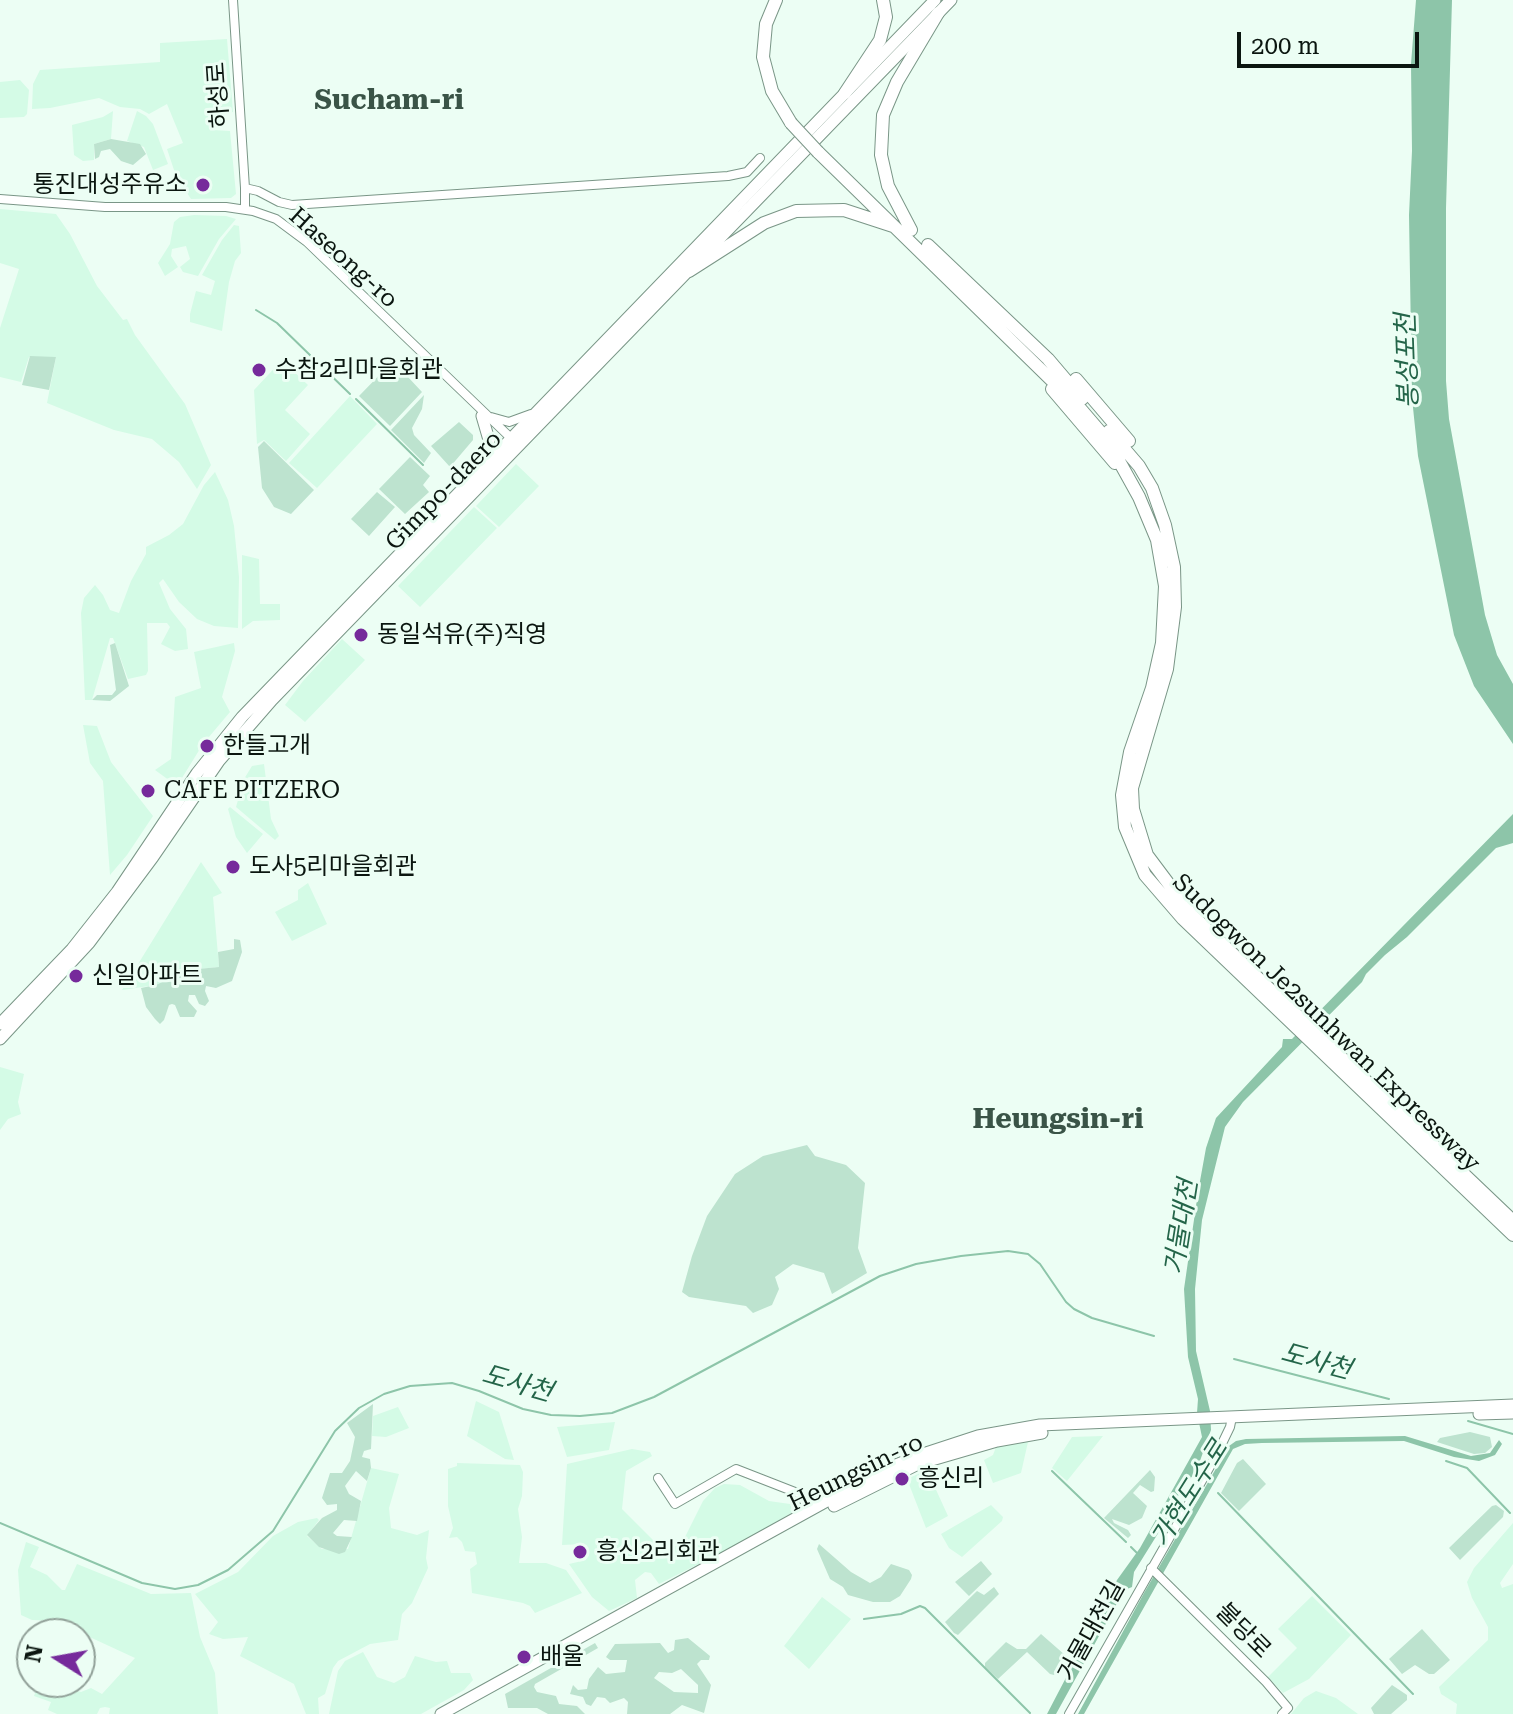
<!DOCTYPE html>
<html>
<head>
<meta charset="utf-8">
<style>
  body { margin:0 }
  #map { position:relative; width:1513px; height:1714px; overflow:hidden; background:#ecfef4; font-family:"Roboto Serif",serif }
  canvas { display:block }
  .north { position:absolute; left:16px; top:1618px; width:80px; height:80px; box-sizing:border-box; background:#ecfef4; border:2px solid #92a199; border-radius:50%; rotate:281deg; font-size:22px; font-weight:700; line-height:32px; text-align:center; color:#0b1610 }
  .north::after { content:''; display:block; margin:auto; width:28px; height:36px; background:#762a9b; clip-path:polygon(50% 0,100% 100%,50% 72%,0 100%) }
  .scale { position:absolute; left:1237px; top:32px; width:182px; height:36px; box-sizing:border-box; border:4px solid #0b1610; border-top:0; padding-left:10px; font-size:24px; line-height:28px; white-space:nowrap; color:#0b1610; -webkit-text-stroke:6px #ecfef4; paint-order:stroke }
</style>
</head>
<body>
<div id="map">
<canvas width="1513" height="1714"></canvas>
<div class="north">N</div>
<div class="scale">200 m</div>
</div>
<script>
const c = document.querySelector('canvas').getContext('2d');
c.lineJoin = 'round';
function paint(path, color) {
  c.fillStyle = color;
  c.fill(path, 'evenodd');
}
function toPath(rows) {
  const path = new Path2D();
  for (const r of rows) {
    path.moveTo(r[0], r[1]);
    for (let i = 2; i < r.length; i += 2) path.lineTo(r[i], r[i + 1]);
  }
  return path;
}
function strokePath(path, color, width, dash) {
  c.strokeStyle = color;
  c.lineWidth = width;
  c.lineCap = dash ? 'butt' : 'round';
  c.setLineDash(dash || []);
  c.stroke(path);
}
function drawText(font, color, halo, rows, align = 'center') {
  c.font = font + ' "Roboto Serif","Noto Sans KR",serif';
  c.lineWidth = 6;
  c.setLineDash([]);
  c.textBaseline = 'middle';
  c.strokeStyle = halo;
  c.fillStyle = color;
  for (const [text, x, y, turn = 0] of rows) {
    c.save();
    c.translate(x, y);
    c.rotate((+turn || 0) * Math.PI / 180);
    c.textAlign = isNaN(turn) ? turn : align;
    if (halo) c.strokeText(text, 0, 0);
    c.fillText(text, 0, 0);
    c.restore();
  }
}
const built = toPath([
  [227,39,233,112,211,116,213,130,230,131,236,194,231,198,191,199,176,176,167,149,183,143,167,104,149,114,140,109,120,107,99,98,50,108,32,109,33,84,40,70,160,62,160,43],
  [20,80,29,90,27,114,24,117,0,118,0,82],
  [113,111,111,139,94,144,94,160,83,161,74,155,72,125,103,117],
  [137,111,146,116,153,124,168,164,153,170,144,147,127,141],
  [0,209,56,214,70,234,97,286,123,320,127,319,135,335,185,404,211,465,197,489,179,462,152,439,114,430,47,403,56,357,29,357,21,382,0,377,0,328,19,269,0,263],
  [194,215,226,216,236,219,219,239,198,276,183,272,180,267,190,259,186,246,172,249,171,256,178,267,165,276,158,263,170,244,174,222,180,217],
  [234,225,239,226,241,253,235,261,229,282,222,331,190,322,190,314,196,291,211,295,215,281,202,275,222,240],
  [282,360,308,385,285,410,310,434,286,461,264,440,257,444,254,390],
  [350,396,377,424,317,488,289,463],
  [516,464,539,486,499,527,476,506],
  [215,472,228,500,234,526,239,577,238,628,214,626,197,619,179,602,163,579,159,583,170,609,186,629,188,649,175,651,161,644,170,627,167,623,147,623,148,671,146,675,128,679,113,638,110,638,92,700,85,700,81,613,84,598,95,585,103,595,110,610,119,613,131,581,146,554,146,547,169,535,183,524,204,485],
  [474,507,497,528,420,607,398,586],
  [242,555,259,559,260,604,280,604,280,620,253,621,242,629],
  [342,639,365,660,305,722,285,705,303,681],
  [234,643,235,651,222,697,230,712,203,744,177,786,155,770,171,759,175,697,201,688,194,652],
  [83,725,97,726,111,762,153,816,127,855,110,875,103,781,90,763],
  [264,764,271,819,279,836,275,840,236,807,244,779,252,766],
  [230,807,263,834,247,853,236,837,228,809],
  [201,862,222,893,213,897,219,967,187,970,156,985,122,990],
  [308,883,327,924,292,941,275,912,298,900,298,890],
  [0,1067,24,1074,18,1102,21,1114,8,1119,0,1130],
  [476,1401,499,1412,514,1460,505,1459,467,1436],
  [398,1407,409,1428,386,1437,372,1436,373,1416],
  [615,1422,609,1450,567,1457,557,1427],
  [1103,1436,1067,1481,1052,1468,1072,1437],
  [1028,1442,1021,1473,993,1483,984,1460,993,1455,996,1447],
  [632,1449,650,1452,652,1456,626,1471,622,1509,654,1541,684,1539,703,1501,715,1488,724,1484,740,1485,769,1501,790,1504,793,1512,736,1545,659,1584,651,1573,645,1572,635,1580,637,1598,609,1611,592,1597,569,1564,586,1560,585,1544,562,1545,567,1464],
  [457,1463,520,1465,523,1472,522,1496,518,1509,522,1537,519,1563,546,1563,566,1570,582,1593,535,1613,530,1606,523,1603,472,1593,470,1569,477,1564,475,1552,465,1551,462,1542,457,1537,449,1538,453,1528,448,1506,448,1469,457,1466],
  [371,1468,399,1474,389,1508,391,1528,417,1535,429,1530,426,1558,428,1568,412,1603,402,1614,398,1640,370,1644,338,1661,333,1668,325,1694,318,1698,319,1714,306,1714,294,1684,240,1656,248,1637,223,1639,209,1634,218,1622,195,1594,238,1572,273,1536,298,1522,317,1518,319,1520,307,1536,322,1549,348,1549],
  [927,1470,948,1516,926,1528,907,1479],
  [991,1505,1003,1517,1002,1521,962,1557,949,1548,941,1534],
  [1513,1523,1513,1564,1500,1583,1502,1588,1513,1584,1513,1714,1456,1714,1457,1704,1441,1694,1439,1687,1488,1640,1488,1627,1472,1598,1467,1582,1474,1568],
  [26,1542,39,1547,30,1567,47,1575,62,1590,65,1590,77,1564,151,1594,191,1593,200,1637,215,1673,218,1714,109,1714,110,1708,105,1707,100,1708,97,1714,57,1714,48,1710,51,1702,34,1696,39,1682,50,1682,81,1692,91,1688,102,1694,135,1658,55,1621,32,1620,21,1615,18,1570],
  [1312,1596,1351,1635,1309,1679,1283,1693,1268,1677,1297,1648,1278,1629],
  [822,1597,851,1619,809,1669,784,1646],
  [363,1652,377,1677,394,1683,405,1677,415,1656,436,1662,447,1661,451,1673,470,1673,473,1680,464,1690,421,1714,329,1714,338,1671,345,1661],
  [1316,1691,1336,1698,1358,1714,1291,1714,1304,1698]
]);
const green = toPath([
  [111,139,140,144,146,154,133,165,121,161,110,149,101,151,99,157,95,159,94,144],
  [30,356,56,357,49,390,22,385],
  [393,361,422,392,390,426,359,396],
  [424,395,422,409,412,428,414,435,431,453,424,463,391,430],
  [459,422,473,435,473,440,450,467,431,446],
  [264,441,314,490,291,514,274,507,262,488,258,447],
  [410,457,430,476,423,485,429,492,405,514,379,489],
  [377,492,395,507,369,536,351,519],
  [115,643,129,686,110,701,92,700,97,695,112,695,116,690,110,645],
  [234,939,240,940,242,952,232,981,216,988,206,986,205,991,209,1001,205,1006,199,1004,195,995,189,995,188,1001,197,1011,194,1017,180,1017,175,1005,172,1004,169,1005,164,1020,160,1024,155,1019,146,1007,141,988,156,985,187,970,219,967,218,952,234,949],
  [807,1145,815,1156,846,1165,865,1183,858,1248,867,1273,832,1294,824,1273,793,1264,775,1277,779,1289,772,1305,753,1313,746,1306,689,1297,682,1292,692,1256,707,1216,735,1174,763,1156],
  [373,1404,371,1449,364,1451,362,1457,370,1459,371,1468,367,1481,356,1471,345,1486,349,1494,361,1501,357,1521,344,1520,333,1533,337,1536,352,1537,345,1552,339,1554,319,1547,307,1535,322,1518,337,1510,337,1504,327,1505,322,1498,330,1473,342,1473,350,1461,355,1437,347,1423],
  [1470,1432,1490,1437,1492,1447,1485,1453,1474,1454,1437,1442,1440,1438],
  [1243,1459,1266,1484,1239,1511,1221,1493,1237,1463],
  [1150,1470,1155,1477,1154,1491,1151,1492,1140,1485,1133,1493,1147,1506,1142,1518,1129,1525,1112,1519,1114,1523,1128,1530,1131,1535,1128,1538,1104,1518],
  [1496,1505,1504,1511,1503,1517,1460,1560,1449,1548,1492,1506],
  [819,1544,851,1572,870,1583,881,1577,891,1564,909,1570,912,1575,911,1579,900,1596,890,1602,873,1602,848,1595,843,1587,830,1579,817,1549],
  [981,1561,992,1574,969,1596,955,1582],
  [994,1587,999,1594,958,1635,954,1633,945,1622,977,1591,984,1595],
  [1422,1629,1450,1660,1434,1674,1429,1674,1415,1665,1402,1674,1389,1659],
  [1041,1634,1065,1655,1054,1675,1050,1674,1027,1652,998,1679,985,1667,985,1663,1006,1642,1017,1649,1026,1649],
  [688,1638,710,1656,709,1660,701,1660,697,1664,711,1685,704,1713,682,1705,670,1714,627,1714,628,1702,624,1698,610,1703,605,1698,597,1697,591,1706,586,1704,583,1697,570,1694,573,1685,578,1690,587,1689,589,1679,598,1667,606,1674,625,1672,627,1660,610,1660,606,1657,615,1644,660,1643,668,1653,674,1650,675,1640],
  [681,1669,698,1685,698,1693,674,1692,654,1678,659,1672,672,1673],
  [595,1643,598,1648,535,1684,534,1687,537,1692,556,1696,559,1704,577,1706,585,1714,548,1714,537,1708,508,1708,505,1694],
  [1392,1685,1407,1695,1407,1700,1391,1714,1374,1714,1371,1708]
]);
const water = toPath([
  [1416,0,1452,0,1446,208,1446,381,1449,419,1485,615,1497,655,1513,684,1513,744,1474,686,1454,635,1418,456,1412,398,1409,215,1412,151,1411,64],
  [1513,814,1513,843,1496,848,1407,937,1385,955,1366,974,1362,982,1243,1102,1225,1127,1202,1220,1195,1289,1196,1351,1210,1411,1211,1430,1196,1472,1181,1489,1172,1511,1134,1572,1132,1587,1125,1590,1120,1598,1056,1714,1047,1714,1117,1580,1140,1548,1202,1437,1197,1413,1198,1399,1188,1357,1184,1289,1198,1192,1206,1148,1216,1118,1282,1047,1283,1039,1292,1039],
  [1405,1436,1471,1456,1490,1453,1499,1440,1502,1444,1495,1455,1479,1461,1454,1457,1404,1441,1262,1443,1245,1444,1233,1449,1084,1714,1078,1714,1144,1593,1229,1446,1236,1441,1246,1439]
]);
const stream = toPath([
  [256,310,277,323,350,394],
  [356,399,423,465],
  [1234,1359,1389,1399],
  [1468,1421,1513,1434],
  [1446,1461,1467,1468,1510,1513],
  [1052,1471,1126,1542],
  [1218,1493,1413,1694],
  [0,1523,142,1583,175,1589,198,1585,228,1570,273,1531,335,1431,359,1408,384,1394,410,1386,452,1383,479,1391,523,1409,551,1415,580,1416,612,1413,654,1397,880,1276,916,1264,961,1256,1008,1251,1028,1254,1040,1264,1066,1302,1074,1309,1092,1318,1154,1336],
  [1131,1547,1139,1555],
  [864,1619,901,1614,920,1606,925,1608,1030,1713]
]);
const minor = toPath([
  [233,0,245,188],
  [0,199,105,207,226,207,253,211,276,219,307,242,515,442],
  [245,209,245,188,258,191,279,202,292,205,728,176,747,172,760,158],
  [491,417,509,422,531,414],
  [658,1478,675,1504,736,1469,800,1494,810,1511],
  [1151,1568,1266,1682,1288,1708,1282,1714],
  [1069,1714,1216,1456,1230,1427,1232,1417]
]);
const major = toPath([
  [482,416,489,440,483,461],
  [0,1024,72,949,117,892,197,773,242,717,935,0],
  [0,1039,89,943,153,857,219,761,272,700,951,0],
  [1479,1414,1513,1413],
  [834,1506,918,1464,997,1441,1042,1433],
  [441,1714,883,1470,923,1454,978,1436,1040,1425,1513,1405]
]);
const highway = toPath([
  [776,0,766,24,763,57,772,91,791,123],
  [845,93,880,40,886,17,883,0],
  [818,152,1078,406,1108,441,1139,497,1157,540,1165,586,1162,643,1152,688,1130,752,1122,795,1125,827,1145,875,1183,919,1513,1235],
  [911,230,888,186,881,155,883,115,897,82,938,13],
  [928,245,1048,359,1082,399],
  [689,271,764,223,796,211,844,210,893,226],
  [1076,379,1129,441],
  [1052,389,1115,463],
  [1109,431,1139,466,1152,488,1165,525,1174,567,1175,607,1167,669,1132,788,1133,809,1147,855,1192,915,1513,1221]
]);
const highwayBridge = toPath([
  [791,123,818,152]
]);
const markers = [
  [203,185,8,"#762a9b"],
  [259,370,8,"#762a9b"],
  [361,635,8,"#762a9b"],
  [207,746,8,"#762a9b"],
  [148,791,8,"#762a9b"],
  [233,867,8,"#762a9b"],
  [76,976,8,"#762a9b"],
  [902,1479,8,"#762a9b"],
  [580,1552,8,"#762a9b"],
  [524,1657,8,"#762a9b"]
];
const streetNames = [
  ["하성로",219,95,-94],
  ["Haseong-ro",343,258,42],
  ["Gimpo-daero",444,491,-46],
  ["Sudogwon Je2sunhwan Expressway",1326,1023,44],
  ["Heungsin-ro",856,1473,-26],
  ["거물대천길",1092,1631,-61],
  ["불당로",1243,1631,45]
];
const poiNames = [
  ["통진대성주유소",187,185,"right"],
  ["수참2리마을회관",275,370],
  ["동일석유(주)직영",377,635],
  ["한들고개",223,746],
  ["CAFE PITZERO",164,791],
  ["도사5리마을회관",249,867],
  ["신일아파트",92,976],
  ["흥신리",918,1479],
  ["흥신2리회관",596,1552],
  ["배울",540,1657]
];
const waterNames = [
  ["봉성포천",1408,361,-92],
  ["거물대천",1182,1227,-81],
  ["도사천",1316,1362,15],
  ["도사천",517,1384,16],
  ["가현도수로",1190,1494,-58]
];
const quarterNames = [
  ["Sucham-ri",389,101],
  ["Heungsin-ri",1058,1120]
];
paint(built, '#d4fbe6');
paint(green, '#bde3cf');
paint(water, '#8dc5a9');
strokePath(stream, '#8dc5a9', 2);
strokePath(minor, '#7a9687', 10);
strokePath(major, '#7a9687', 13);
strokePath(highway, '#7a9687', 14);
strokePath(minor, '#fff', 8);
strokePath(major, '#fff', 11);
strokePath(highway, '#fff', 12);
strokePath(highwayBridge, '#7a9687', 14, []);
strokePath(highwayBridge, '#fff', 12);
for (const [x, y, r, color] of markers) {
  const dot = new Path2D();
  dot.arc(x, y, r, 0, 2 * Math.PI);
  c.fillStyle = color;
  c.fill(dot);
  strokePath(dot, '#ecfef4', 3);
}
drawText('24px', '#0b1610', '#ecfef4', streetNames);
drawText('24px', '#0b1610', '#ecfef4', poiNames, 'left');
drawText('italic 26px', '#246549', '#ecfef4', waterNames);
drawText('bold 28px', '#3a5447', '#ecfef4', quarterNames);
</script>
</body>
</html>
